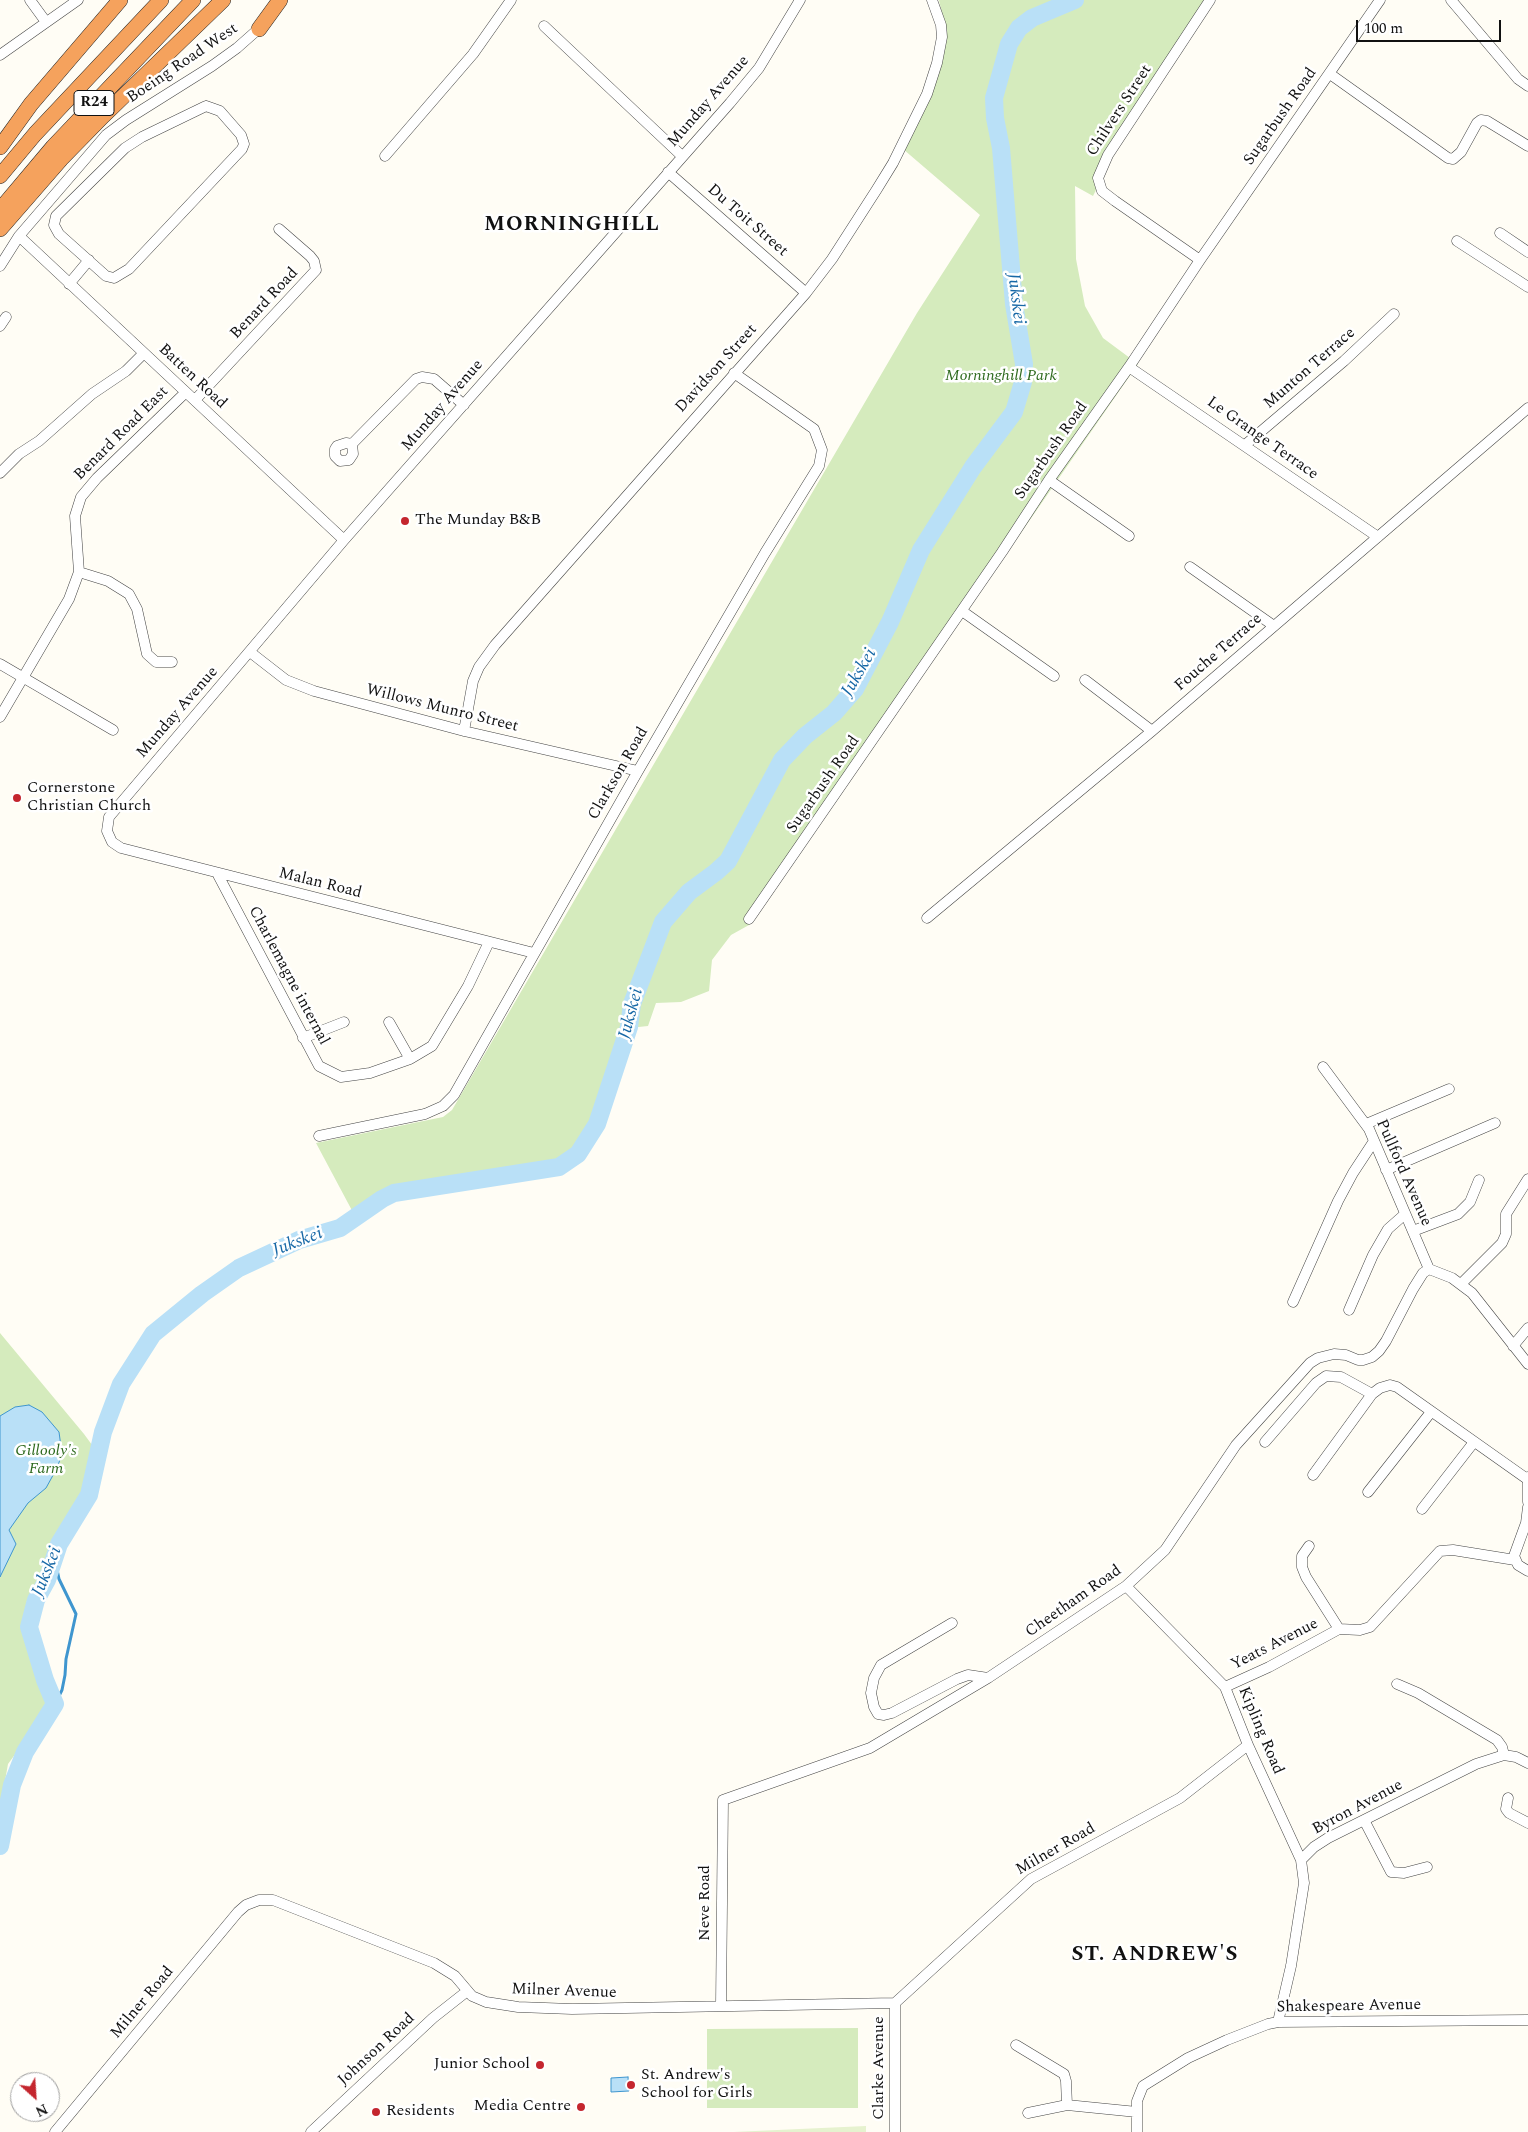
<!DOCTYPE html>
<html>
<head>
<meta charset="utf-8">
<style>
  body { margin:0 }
  #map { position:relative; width:1528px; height:2132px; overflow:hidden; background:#fffdf5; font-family:Spectral,serif }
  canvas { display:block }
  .north { position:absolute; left:10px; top:2072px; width:50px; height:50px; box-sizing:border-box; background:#fff; border:1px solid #a0a0a0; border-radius:50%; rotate:154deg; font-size:14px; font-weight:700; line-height:20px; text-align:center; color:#111 }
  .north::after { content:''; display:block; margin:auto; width:18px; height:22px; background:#c4262e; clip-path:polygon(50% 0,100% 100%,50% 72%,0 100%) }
  .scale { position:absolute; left:1356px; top:20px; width:145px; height:22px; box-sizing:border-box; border:2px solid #111; border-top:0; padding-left:6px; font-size:15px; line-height:18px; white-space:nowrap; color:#111; -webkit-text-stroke:4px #fff; paint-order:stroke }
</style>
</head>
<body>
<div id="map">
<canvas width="1528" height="2132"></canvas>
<div class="north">N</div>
<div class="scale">100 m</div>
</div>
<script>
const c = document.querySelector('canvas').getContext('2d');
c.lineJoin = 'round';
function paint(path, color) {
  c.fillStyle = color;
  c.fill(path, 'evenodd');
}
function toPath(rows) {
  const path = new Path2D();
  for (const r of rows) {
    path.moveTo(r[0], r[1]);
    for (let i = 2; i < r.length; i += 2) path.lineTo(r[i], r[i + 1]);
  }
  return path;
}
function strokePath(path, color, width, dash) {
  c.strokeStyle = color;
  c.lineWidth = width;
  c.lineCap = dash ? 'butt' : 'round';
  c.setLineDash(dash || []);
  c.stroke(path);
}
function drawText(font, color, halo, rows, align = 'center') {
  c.font = font + ' Spectral,serif';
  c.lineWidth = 5;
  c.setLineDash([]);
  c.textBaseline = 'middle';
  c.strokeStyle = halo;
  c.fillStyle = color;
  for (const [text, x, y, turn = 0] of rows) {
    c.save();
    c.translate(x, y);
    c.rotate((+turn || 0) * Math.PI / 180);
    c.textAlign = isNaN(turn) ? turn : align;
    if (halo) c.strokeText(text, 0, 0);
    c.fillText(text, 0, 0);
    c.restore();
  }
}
const green = toPath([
  [939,0,1213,0,1113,156,1093,196,1075,186,1076,259,1085,306,1103,338,1138,364,749,925,731,935,712,960,709,991,681,1002,656,1003,648,1026,629,1028,597,1124,578,1154,559,1167,394,1193,382,1199,356,1218,316,1143,443,1117,452,1110,917,313,980,215,903,149,930,95,944,23],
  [0,1333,84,1434,95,1449,91,1473,27,1600,25,1622,33,1656,44,1684,46,1701,41,1716,30,1734,8,1764,0,1809],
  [858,2028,858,2108,707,2108,707,2029]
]);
const pitch = toPath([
  [866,2126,866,2132,733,2132]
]);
const water = toPath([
  [29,1405,42,1412,59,1432,62,1454,57,1468,46,1488,28,1503,9,1530,16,1544,0,1577,0,1416,15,1407,29,1405],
  [628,2077,629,2091,611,2092,611,2078,628,2077]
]);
const stream = toPath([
  [55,1704,62,1690,65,1675,66,1659,76,1614,59,1579,55,1560,59,1544]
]);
const river = toPath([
  [0,1846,12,1785,25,1752,55,1704,45,1680,29,1627,36,1600,47,1580,59,1544,89,1495,103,1432,121,1384,153,1334,202,1294,239,1268,299,1240,340,1228,382,1199,394,1193,559,1167,578,1154,597,1124,629,1027,632,1004,663,922,689,892,716,872,728,861,782,760,805,736,834,713,855,689,890,622,921,550,973,467,1014,412,1023,382,1024,364,1014,304,1001,148,995,118,994,98,1009,44,1019,28,1032,18,1075,0]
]);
const minor = toPath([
  [30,0,46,22],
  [1451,0,1518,79,1528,86],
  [544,26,682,156],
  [0,55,78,0],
  [1330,74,1448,158,1453,159,1461,152,1477,123,1481,120,1487,121,1528,146],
  [206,106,220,111,241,135,244,144,242,149,129,269,114,278,106,276,59,234,54,225,56,216,125,148,142,137,206,106],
  [385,156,473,54,511,0],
  [668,172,806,293],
  [1500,233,1528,252],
  [19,236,344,540],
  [1457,241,1528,287],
  [1200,260,1115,201,1102,191,1098,178,1108,155,1210,0],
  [0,266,19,236,106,135,126,120,212,66,237,48,263,25],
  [69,284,89,260],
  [0,326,6,317],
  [1129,367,1378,537],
  [195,400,316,270,314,261,310,256,279,229],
  [346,443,352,444,353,454,349,460,340,461,335,456,335,449,337,446,346,443],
  [352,444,416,379,422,377,434,379,464,405],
  [1245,445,1344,361,1394,314],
  [0,473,19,454,39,441,92,394,126,371,144,353],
  [1049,480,1129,536],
  [1190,567,1274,626],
  [79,572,108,581,129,594,137,609,147,654,156,662,172,662],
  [962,611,1054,676],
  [250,652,286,680,314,691,464,731,638,771],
  [0,664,113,730],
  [1085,680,1152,731],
  [0,717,69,599,79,572,75,516,81,497,97,478,186,392],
  [464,731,473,681,479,667,495,645,806,293,832,259,877,189,893,163,927,94,937,63,942,37,941,25,932,0],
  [217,873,319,1066,341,1077,370,1073,410,1059,432,1046,468,986,489,942],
  [927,918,1152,731,1528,408],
  [749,919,1002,552,1049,480,1129,367,1200,260,1380,0],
  [534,953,121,848,112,842,107,831,109,817,344,540,730,103,759,68,800,0],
  [389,1022,410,1059],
  [303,1038,344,1022],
  [1323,1067,1369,1129,1429,1269],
  [1366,1124,1449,1089],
  [319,1136,425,1114,443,1106,454,1095,638,771,765,553,819,466,822,450,814,429,734,373],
  [1386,1170,1495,1123],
  [1413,1231,1458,1214,1470,1202,1479,1180],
  [1429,1269,1452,1278,1472,1293,1528,1364],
  [1461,1284,1502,1243,1506,1234,1506,1214,1528,1179],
  [1293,1302,1338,1201,1353,1173,1374,1141],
  [1349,1310,1373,1255,1388,1229,1405,1214],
  [1513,1346,1528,1328],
  [1265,1442,1316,1383,1326,1376,1341,1377,1372,1394],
  [1313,1475,1372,1394,1380,1388,1390,1385,1397,1387,1527,1479],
  [1528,1477,1528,1502],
  [1368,1492,1431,1412],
  [1528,1507,1526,1523,1514,1556,1518,1565,1528,1571],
  [1422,1509,1474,1442],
  [1309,1546,1302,1556,1302,1567,1306,1577,1339,1629,1360,1630,1370,1627,1440,1551,1453,1550,1515,1560],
  [1126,1586,1225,1687,1248,1745,1301,1860,1304,1883,1291,1966,1278,2022],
  [952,1623,881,1665,874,1678,871,1693,874,1707,878,1714,884,1715,892,1713,957,1679,968,1675,988,1678],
  [1397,1684,1418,1693,1497,1740,1502,1747,1504,1755],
  [1225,1687,1269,1667,1339,1629],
  [1508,1798,1506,1809,1509,1813,1528,1823],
  [1364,1820,1391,1872,1404,1873,1427,1867],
  [1301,1860,1314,1847,1328,1838,1476,1764,1504,1755,1516,1757,1528,1763],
  [895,2003,1031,1879,1180,1798,1248,1745],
  [721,2006,723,1800,870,1748,988,1678,1126,1586,1165,1550,1236,1445,1310,1363,1318,1358,1334,1354,1346,1355,1358,1360,1363,1360,1372,1357,1379,1351,1386,1341,1413,1289,1423,1273,1429,1269],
  [1016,2045,1064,2074,1066,2081,1067,2105],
  [1028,2113,1067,2105,1137,2112],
  [55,2132,238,1912,246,1905,259,1900,273,1900,434,1963,455,1976,472,1996,486,2002,518,2007,572,2009,895,2003],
  [311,2132,433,2018,466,1992],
  [895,2132,895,2003],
  [1137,2132,1137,2101,1143,2086,1188,2058,1227,2040,1268,2024,1278,2022,1528,2020]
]);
const highway = toPath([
  [259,29,280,0],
  [0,147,31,104,120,0],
  [0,176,35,134,161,0],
  [0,210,53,147,193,0],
  [0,229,61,159,103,116,223,0]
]);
const markers = [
  [405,521,5,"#c4262e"],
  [17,798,5,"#c4262e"],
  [540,2065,5,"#c4262e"],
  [631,2085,5,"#c4262e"],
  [581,2107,5,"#c4262e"],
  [376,2112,5,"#c4262e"]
];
const shields = [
  [94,103,40]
];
const shieldNames = [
  ["R24",94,103]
];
const streetNames = [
  ["Boeing Road West",183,64,-34],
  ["Munday Avenue",709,102,-49],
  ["Chilvers Street",1120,111,-57],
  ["Sugarbush Road",1281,117,-55],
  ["Du Toit Street",747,221,41],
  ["Benard Road",265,304,-47],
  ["Davidson Street",717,369,-48],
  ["Munton Terrace",1310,369,-41],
  ["Batten Road",192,377,43],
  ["Munday Avenue",443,406,-49],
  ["Benard Road East",122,434,-45],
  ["Le Grange Terrace",1262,439,35],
  ["Sugarbush Road",1052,451,-55],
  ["Fouche Terrace",1219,653,-41],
  ["Willows Munro Street",442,709,14],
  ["Munday Avenue",178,713,-49],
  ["Clarkson Road",619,774,-60],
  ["Sugarbush Road",824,785,-55],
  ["Malan Road",320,884,14],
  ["Charlemagne internal",288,976,62],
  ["Pullford Avenue",1403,1173,66],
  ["Cheetham Road",1074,1602,-35],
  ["Yeats Avenue",1275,1645,-27],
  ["Kipling Road",1260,1731,67],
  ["Byron Avenue",1358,1808,-28],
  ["Milner Road",1056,1850,-30],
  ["Neve Road",706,1903,-90],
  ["Milner Avenue",564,1992,2],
  ["Milner Road",143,2003,-50],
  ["Shakespeare Avenue",1349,2007,-1],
  ["Johnson Road",377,2050,-43],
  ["Clarke Avenue",880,2068,-90]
];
const parkNames = [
  ["Morninghill Park",1001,377],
  ["Gillooly's",46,1452],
  ["Farm",46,1470]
];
const poiNames = [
  ["The Munday B&B",415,521],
  ["Cornerstone",27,789],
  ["Christian Church",27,807],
  ["Junior School",530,2065,"right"],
  ["St. Andrew's",641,2076],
  ["School for Girls",641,2094],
  ["Media Centre",571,2107,"right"],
  ["Residents",386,2112]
];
const waterNames = [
  ["Jukskei",1015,299,83],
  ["Jukskei",860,673,-60],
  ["Jukskei",632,1014,-75],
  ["Jukskei",298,1243,-21],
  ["Jukskei",48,1572,-68]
];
const districtNames = [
  ["MORNINGHILL",572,226],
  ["ST. ANDREW'S",1155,1956]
];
paint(green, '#d5ebbd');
paint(pitch, '#e6f2cf');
paint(water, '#b9e0f7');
strokePath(water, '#3f96cf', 1);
strokePath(stream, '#3f96cf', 3);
strokePath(river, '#b9e0f7', 18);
strokePath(minor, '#444', 11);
strokePath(highway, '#222', 16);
strokePath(minor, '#fff', 10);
strokePath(highway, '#f5a25d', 15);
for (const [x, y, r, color] of markers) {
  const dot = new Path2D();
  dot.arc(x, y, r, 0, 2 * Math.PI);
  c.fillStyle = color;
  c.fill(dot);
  strokePath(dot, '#fff', 2);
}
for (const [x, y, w] of shields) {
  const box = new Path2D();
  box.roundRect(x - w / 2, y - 12.5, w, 25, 4);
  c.fillStyle = '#fff';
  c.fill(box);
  strokePath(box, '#111', 1);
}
drawText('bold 15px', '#111', null, shieldNames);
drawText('16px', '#111', '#fff', streetNames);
drawText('italic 16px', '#2f6b1f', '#fff', parkNames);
drawText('16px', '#111', '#fff', poiNames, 'left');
drawText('italic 18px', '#1768a6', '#fff', waterNames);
c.letterSpacing = '1px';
drawText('bold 21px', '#111', '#fff', districtNames);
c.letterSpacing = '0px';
</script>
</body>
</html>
